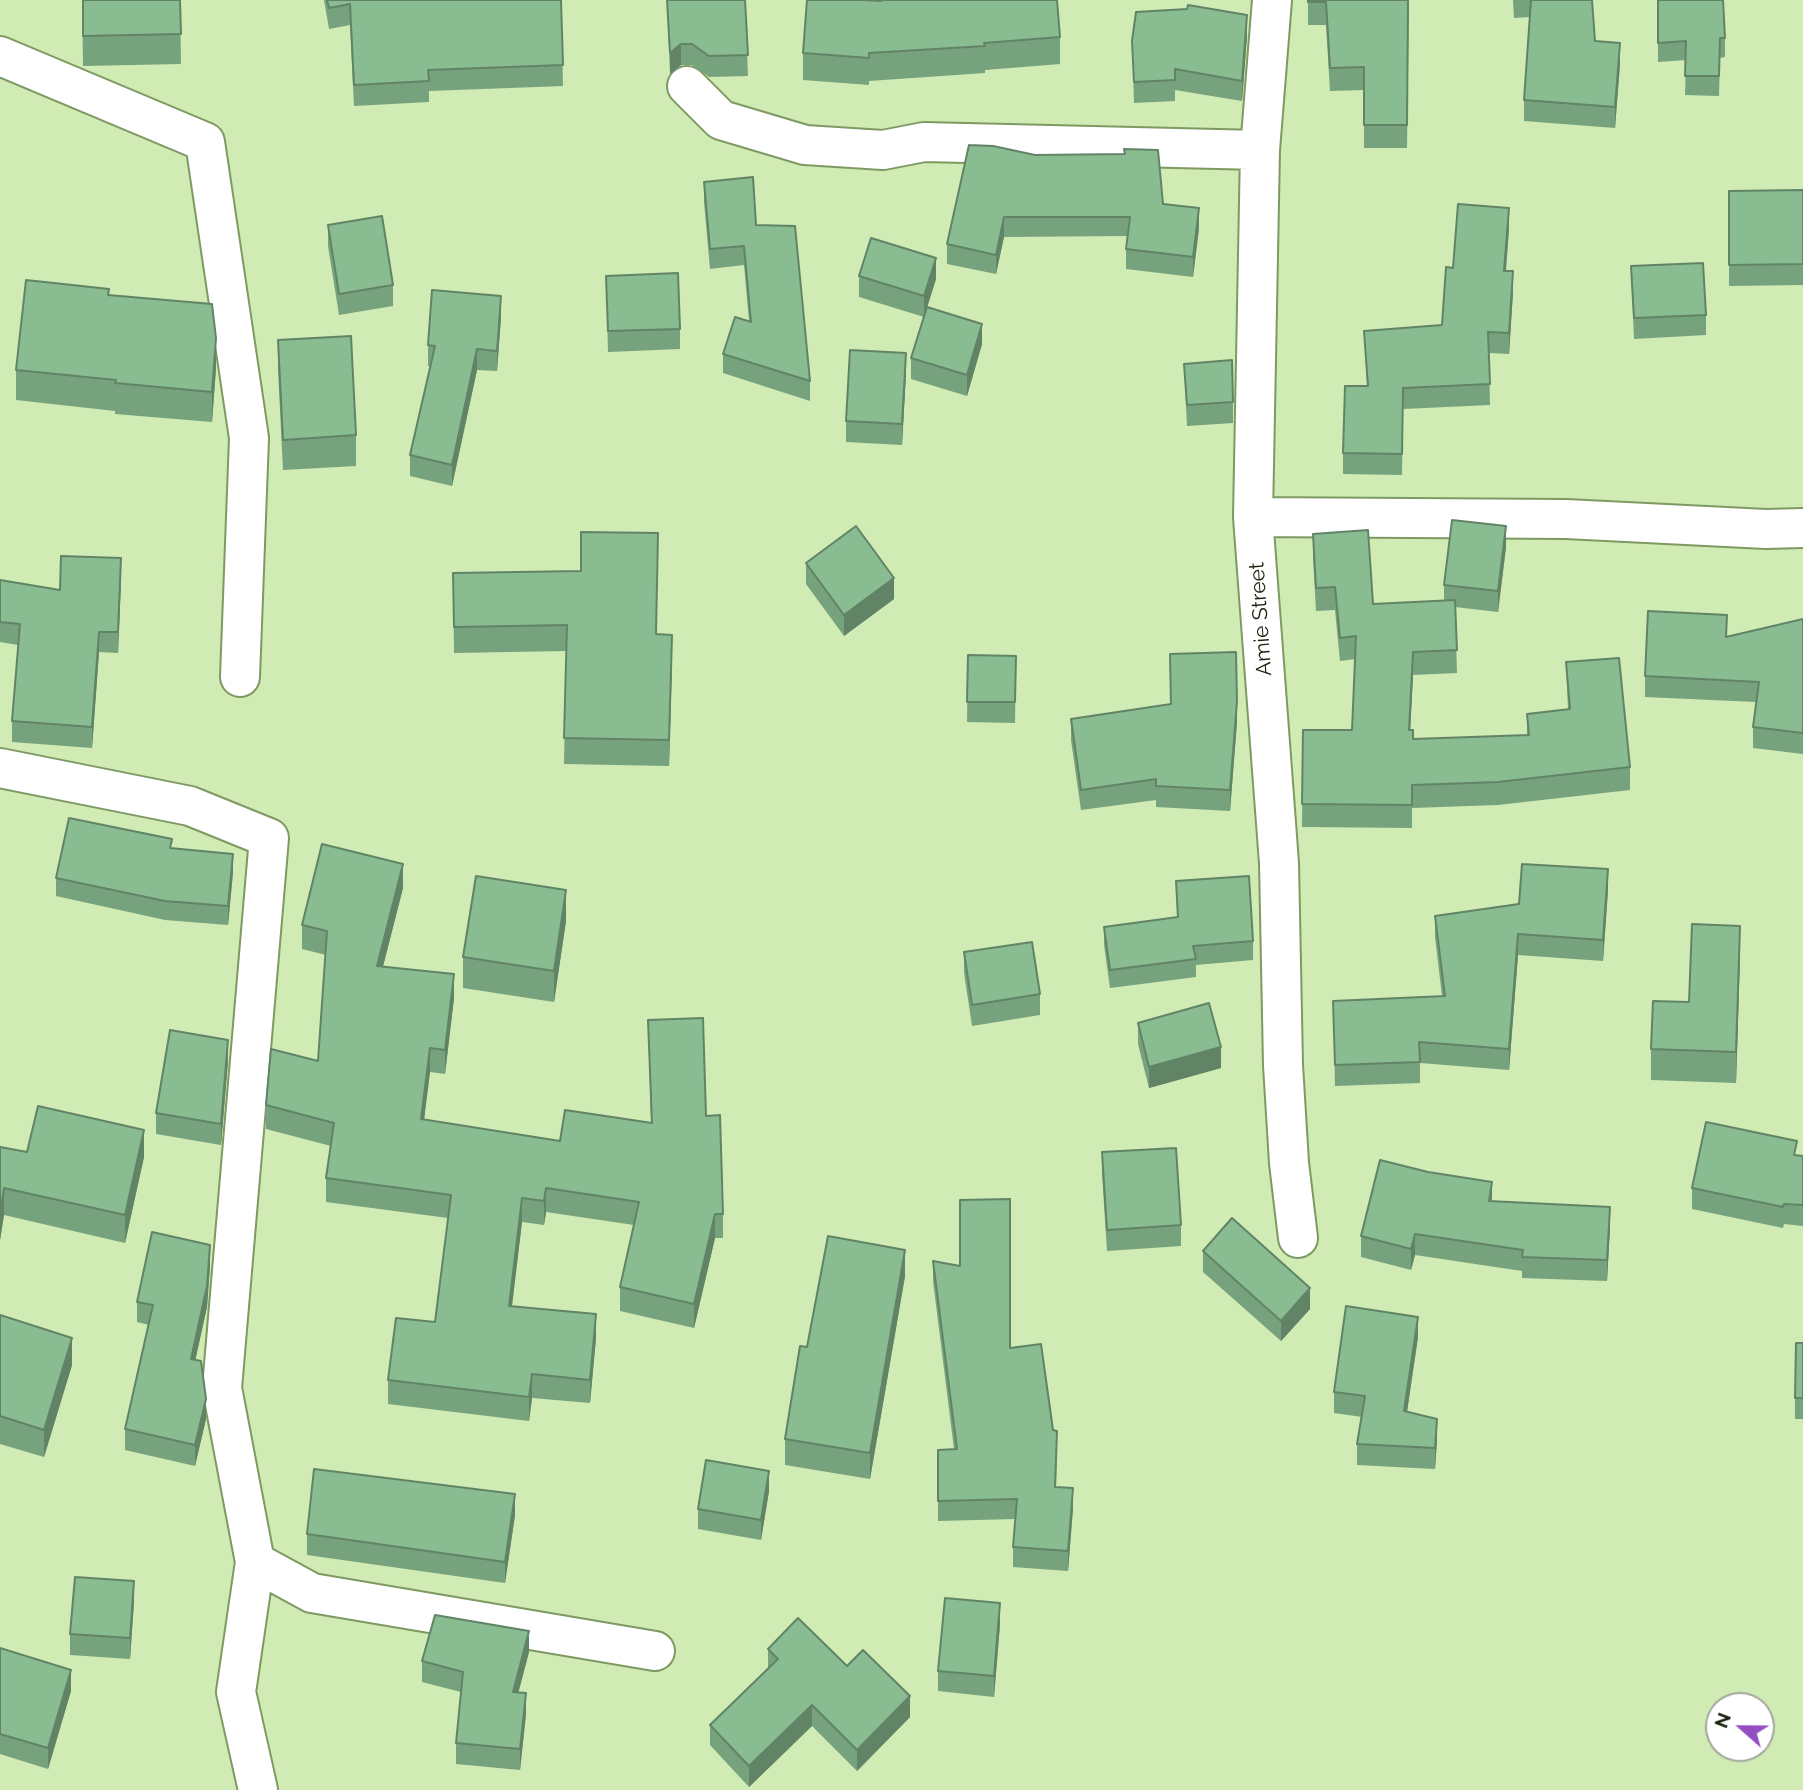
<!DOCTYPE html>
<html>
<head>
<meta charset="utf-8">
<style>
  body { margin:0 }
  #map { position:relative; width:1803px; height:1790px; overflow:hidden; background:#d0ebb3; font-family:Raleway,sans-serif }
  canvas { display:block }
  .north { position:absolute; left:1705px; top:1692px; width:70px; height:70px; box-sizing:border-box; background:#fff; border:2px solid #a3a79e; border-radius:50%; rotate:291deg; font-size:19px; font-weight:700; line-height:28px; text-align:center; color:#19220d }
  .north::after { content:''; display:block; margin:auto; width:24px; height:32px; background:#934ec2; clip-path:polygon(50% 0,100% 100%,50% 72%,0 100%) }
</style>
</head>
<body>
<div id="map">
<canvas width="1803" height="1790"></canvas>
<div class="north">N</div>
</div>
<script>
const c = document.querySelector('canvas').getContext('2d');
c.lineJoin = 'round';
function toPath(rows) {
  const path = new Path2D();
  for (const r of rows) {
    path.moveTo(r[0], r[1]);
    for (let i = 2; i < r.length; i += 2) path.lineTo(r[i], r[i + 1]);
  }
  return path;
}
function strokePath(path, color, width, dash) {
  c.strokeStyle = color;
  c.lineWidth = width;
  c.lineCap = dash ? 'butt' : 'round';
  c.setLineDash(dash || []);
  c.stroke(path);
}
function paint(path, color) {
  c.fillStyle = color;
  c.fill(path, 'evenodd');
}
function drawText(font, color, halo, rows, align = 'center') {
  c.font = font + ' Raleway,sans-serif';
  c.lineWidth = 7;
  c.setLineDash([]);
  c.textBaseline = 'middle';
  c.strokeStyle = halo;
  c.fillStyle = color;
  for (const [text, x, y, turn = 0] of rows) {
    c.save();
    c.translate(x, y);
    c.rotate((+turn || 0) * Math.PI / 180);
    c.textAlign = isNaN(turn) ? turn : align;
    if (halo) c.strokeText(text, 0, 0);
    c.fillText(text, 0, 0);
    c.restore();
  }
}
const minor = toPath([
  [1272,0,1260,150,1253,517,1279,863,1283,1065,1289,1163,1298,1238],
  [0,56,205,142,249,438,240,677],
  [687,86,721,120,805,145,883,150,924,142,1260,150],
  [1253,517,1566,519,1766,529,1803,528],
  [0,768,190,806,269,838,222,1388,255,1562,312,1593,655,1651],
  [255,1562,236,1692,258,1790]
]);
const wall = toPath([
  [82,0,180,0,181,64,83,66],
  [324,0,561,0,563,86,429,91,429,102,354,106,350,25,329,29],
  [667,0,745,0,748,76,709,77,692,65,681,65,670,74],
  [879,0,1057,0,1060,37,1060,64,985,70,985,73,869,81,869,85,803,80,803,53,879,1],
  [1308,0,1409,0,1407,148,1364,148,1364,90,1330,91,1326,25,1308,25],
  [1513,0,1592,0,1595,41,1620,64,1615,128,1524,121,1524,100,1530,17,1514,18],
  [1658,0,1725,38,1725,57,1720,58,1719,96,1685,95,1686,60,1658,62],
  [1247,36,1242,101,1175,90,1175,101,1134,103,1132,41],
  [969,145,1163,204,1199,228,1193,277,1126,269,1126,249,1127,236,1004,237,996,274,947,264,947,244],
  [704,182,756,225,810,381,810,401,723,373,723,354,749,321,744,265,710,269,704,202],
  [1803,190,1803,285,1729,286,1729,191],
  [328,225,393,285,393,306,339,315,328,246],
  [1509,229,1506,271,1513,292,1509,354,1489,353,1490,405,1403,409,1402,475,1343,474,1343,453,1367,386,1364,331,1442,325,1453,268],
  [1631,266,1706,315,1706,335,1634,339],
  [606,276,680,329,680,349,608,352],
  [859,276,936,279,924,317,859,297],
  [109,295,216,368,212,422,115,414,115,411,16,400,16,370],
  [501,317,497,371,477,370,452,486,410,476,410,455,431,366,428,366,428,345],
  [278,340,356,435,356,466,283,470,278,370],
  [982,344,967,396,911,379,911,358],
  [1184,364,1233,402,1233,423,1187,426],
  [906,373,902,445,846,442,846,421],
  [1313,534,1373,604,1444,601,1444,585,1506,547,1498,612,1455,607,1457,673,1413,675,1410,730,1413,739,1527,735,1527,714,1568,710,1566,662,1630,767,1630,790,1498,805,1412,808,1412,828,1302,827,1303,730,1352,730,1355,659,1340,661,1335,610,1316,611,1313,557],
  [806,563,894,599,844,636,806,584],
  [453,573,656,634,672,661,669,766,564,764,566,651,454,653],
  [121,578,118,653,99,652,92,748,12,742,12,721,18,645,0,642,0,580,60,590],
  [1803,619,1803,754,1753,748,1753,727,1756,702,1645,697,1645,676,1727,637],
  [1170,654,1237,722,1230,811,1156,807,1156,800,1081,810,1071,740,1071,719,1171,705],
  [968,655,1016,656,1015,723,967,722],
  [172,848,233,872,228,925,165,920,56,896,56,878],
  [1176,881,1253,941,1253,960,1196,965,1196,977,1110,988,1104,945,1104,927,1177,917],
  [403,888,383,966,454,998,445,1074,430,1072,424,1120,560,1141,651,1123,648,1020,706,1116,723,1214,723,1238,715,1238,694,1328,620,1311,620,1287,634,1225,546,1212,544,1225,522,1222,512,1306,596,1338,590,1403,532,1398,529,1421,388,1404,388,1380,435,1322,448,1218,326,1202,326,1178,331,1146,266,1129,266,1105,318,1061,326,955,302,949,302,925],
  [1608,890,1603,961,1518,955,1509,1070,1420,1063,1420,1083,1335,1086,1333,1001,1442,996,1435,937,1435,916],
  [566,921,554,1002,463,988,463,957],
  [964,952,1040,994,1040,1015,972,1026,964,973],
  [1740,956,1736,1083,1651,1080,1651,1049,1689,1002],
  [1138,1023,1221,1068,1149,1088,1138,1044],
  [228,1061,221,1145,156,1134,156,1113],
  [0,1147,27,1152,144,1157,125,1243,4,1215,0,1240],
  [1102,1152,1181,1225,1181,1246,1107,1251,1102,1173],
  [1797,1155,1803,1156,1803,1226,1784,1224,1783,1228,1692,1209,1692,1188],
  [1492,1201,1610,1227,1607,1281,1522,1278,1522,1271,1415,1255,1411,1270,1361,1257,1361,1236],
  [1203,1251,1310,1309,1281,1341,1203,1272],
  [933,1261,1010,1348,1053,1430,1057,1450,1056,1487,1073,1508,1068,1571,1013,1567,1013,1547,1015,1519,938,1521,938,1450,954,1449,933,1281],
  [210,1266,207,1307,195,1360,206,1419,195,1466,125,1450,125,1429,149,1325,137,1322,137,1302],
  [905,1276,870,1479,785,1465,785,1439,807,1347],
  [0,1315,72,1365,44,1457,0,1444],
  [1418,1337,1407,1412,1437,1440,1435,1469,1357,1465,1357,1444,1362,1417,1334,1413,1334,1392],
  [1803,1343,1803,1419,1795,1419,1795,1398],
  [769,1491,761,1540,698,1529,698,1509],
  [515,1515,505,1583,307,1555,307,1534],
  [134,1602,130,1659,70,1655,70,1634],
  [1000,1624,994,1697,938,1691,938,1671],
  [0,1648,71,1691,48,1769,0,1754],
  [768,1649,847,1666,910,1717,857,1771,812,1726,749,1787,710,1745,710,1725,768,1669],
  [529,1652,518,1693,526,1714,520,1770,456,1764,456,1743,461,1692,422,1682,422,1661]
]);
const shadedWall = toPath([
  [1247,15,1247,36,1242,101,1242,81],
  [1620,43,1620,64,1615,128,1615,107],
  [681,44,681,65,670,74,670,53],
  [1199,208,1199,228,1193,277,1193,257],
  [1509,208,1509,229,1504,291,1504,271],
  [1004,217,1004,237,996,274,996,255],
  [936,258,936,279,924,317,924,296],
  [1513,271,1513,292,1509,354,1509,333],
  [501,296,501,317,497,371,497,351],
  [982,324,982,344,967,396,967,375],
  [216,338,216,368,212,422,212,392],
  [477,349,477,370,452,486,452,465],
  [906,353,906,373,902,445,902,424],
  [1506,526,1506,547,1498,612,1498,591],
  [121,558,121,578,118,653,118,632],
  [894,578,894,599,844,636,844,615],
  [99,632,99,652,92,748,92,727],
  [672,635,672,661,669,766,669,740],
  [1413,652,1413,675,1409,753,1409,730],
  [1237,701,1237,722,1230,811,1230,790],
  [233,854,233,872,228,925,228,906],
  [403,864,403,888,377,990,377,966],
  [1608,869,1608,890,1603,961,1603,940],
  [566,890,566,921,554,1002,554,971],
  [1740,926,1740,956,1736,1083,1736,1052],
  [1518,934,1518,955,1509,1070,1509,1049],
  [454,974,454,998,445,1074,445,1050],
  [228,1040,228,1061,221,1145,221,1124],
  [1221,1047,1221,1068,1149,1088,1149,1067],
  [430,1048,430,1072,421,1143,421,1119],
  [144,1130,144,1157,125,1243,125,1215],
  [1492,1182,1492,1203,1489,1201],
  [4,1188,4,1215,0,1240,0,1213],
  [546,1188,546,1212,544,1225,544,1201],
  [522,1198,522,1222,509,1330,509,1306],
  [1610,1207,1610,1227,1607,1281,1607,1260],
  [715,1214,715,1238,694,1328,694,1304],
  [1415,1234,1415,1255,1411,1270,1411,1249],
  [210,1245,210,1266,207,1307,191,1380,191,1359],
  [905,1250,905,1276,870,1479,870,1453],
  [1310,1288,1310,1309,1281,1341,1281,1321],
  [596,1314,596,1338,590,1403,590,1380],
  [1418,1317,1418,1337,1404,1432,1404,1411],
  [72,1338,72,1365,44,1457,44,1430],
  [532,1374,532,1398,529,1421,529,1397],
  [206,1399,206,1419,195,1466,195,1445],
  [1437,1419,1437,1440,1435,1469,1435,1448],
  [769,1471,769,1491,761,1540,761,1520],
  [1073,1488,1073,1508,1068,1571,1068,1551],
  [515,1494,515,1515,505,1583,505,1562],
  [134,1581,134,1602,130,1659,130,1638],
  [1000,1603,1000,1624,994,1697,994,1676],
  [529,1631,529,1652,513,1713,513,1692],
  [71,1670,71,1691,48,1769,48,1748],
  [526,1693,526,1714,520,1770,520,1749],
  [910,1696,910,1717,857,1771,857,1750],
  [812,1705,812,1726,749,1787,749,1766]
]);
const building = toPath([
  [83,0,180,0,181,34,83,36,83,0],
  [327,0,561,0,563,65,428,70,429,81,354,85,350,4,329,8,327,0],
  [667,0,745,0,748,55,709,56,692,44,681,44,670,53,667,0],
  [807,0,862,0,881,1,880,0,1057,0,1060,37,984,43,985,46,869,53,869,58,803,53,807,0],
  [1308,0,1408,0,1407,125,1364,125,1364,67,1330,68,1326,2,1308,2,1308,0],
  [1531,0,1592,0,1595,41,1620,43,1615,107,1524,100,1531,0],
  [1658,0,1723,0,1725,38,1720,38,1719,76,1685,76,1686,41,1658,43,1658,0],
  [1188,5,1247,15,1242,81,1175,69,1175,80,1134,82,1132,41,1136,12,1187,9,1188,5],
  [969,145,993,146,1035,155,1125,154,1124,149,1158,150,1163,204,1199,208,1193,257,1126,249,1130,217,1004,217,996,255,947,244,969,145],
  [753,177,756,225,795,226,810,381,723,354,735,317,751,322,744,246,710,249,704,182,753,177],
  [1803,190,1803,264,1729,265,1729,191,1803,190],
  [1458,204,1509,208,1504,271,1513,271,1509,333,1488,332,1490,384,1403,388,1402,454,1343,453,1345,386,1368,386,1364,331,1442,325,1446,267,1453,268,1458,204],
  [382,216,393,285,339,294,328,225,382,216],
  [871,238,936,258,924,296,859,276,871,238],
  [1703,263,1706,315,1634,318,1631,266,1703,263],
  [678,273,680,329,608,331,606,276,678,273],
  [26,280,109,289,108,295,212,304,216,338,212,392,115,383,116,380,16,370,26,280],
  [432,290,501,296,497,351,477,349,452,465,410,455,435,346,428,345,432,290],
  [927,307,982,324,967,375,911,358,927,307],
  [351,336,356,435,283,440,278,340,351,336],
  [850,350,906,353,902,424,846,421,850,350],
  [1232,360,1233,402,1187,405,1184,364,1232,360],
  [1452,520,1506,526,1498,591,1444,585,1452,520],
  [856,526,894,578,844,615,806,563,856,526],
  [1368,530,1373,604,1455,600,1457,650,1413,652,1409,730,1413,730,1413,739,1529,735,1527,714,1570,709,1566,662,1619,658,1630,767,1498,782,1412,785,1412,805,1302,804,1303,730,1352,730,1356,636,1340,638,1335,587,1316,588,1313,534,1368,530],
  [581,532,658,533,656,634,672,635,669,740,564,738,567,625,454,627,453,573,581,571,581,532],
  [61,556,121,558,118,632,99,632,92,727,12,721,20,624,0,622,0,580,60,590,61,556],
  [1648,611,1727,615,1726,637,1803,619,1803,733,1753,727,1759,682,1645,676,1648,611],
  [1236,652,1237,701,1230,790,1156,786,1156,779,1081,790,1071,719,1171,704,1170,654,1236,652],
  [968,655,1016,656,1015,702,967,702,968,655],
  [69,818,172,839,170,848,233,854,228,906,165,901,56,878,69,818],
  [322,844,403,864,377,966,454,974,445,1050,430,1048,421,1119,560,1141,565,1110,652,1123,648,1020,703,1018,706,1116,720,1115,723,1214,715,1214,694,1304,620,1287,639,1202,546,1188,544,1201,522,1198,509,1306,596,1314,590,1380,532,1374,529,1397,388,1380,396,1318,435,1322,451,1195,326,1178,334,1123,266,1105,271,1049,318,1061,327,931,302,925,322,844],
  [1522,864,1608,869,1603,940,1518,934,1509,1049,1419,1042,1420,1062,1335,1065,1333,1001,1445,996,1435,916,1519,904,1522,864],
  [476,876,566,890,554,971,463,957,476,876],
  [1249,876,1253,941,1193,946,1196,959,1110,970,1104,927,1178,917,1176,881,1249,876],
  [1692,924,1740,926,1736,1052,1651,1049,1653,1001,1689,1002,1692,924],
  [1032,942,1040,994,972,1005,964,952,1032,942],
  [1209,1003,1221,1047,1149,1067,1138,1023,1209,1003],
  [170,1030,228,1040,221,1124,156,1113,170,1030],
  [38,1106,144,1130,125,1215,4,1188,0,1213,0,1147,27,1152,38,1106],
  [1706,1122,1797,1141,1794,1155,1803,1156,1803,1205,1784,1204,1783,1207,1692,1188,1706,1122],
  [1176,1148,1181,1225,1107,1230,1102,1152,1176,1148],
  [1380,1160,1428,1172,1492,1182,1489,1201,1610,1207,1607,1260,1522,1257,1523,1250,1415,1234,1411,1249,1361,1236,1380,1160],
  [1010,1199,1010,1348,1041,1344,1053,1430,1057,1431,1055,1487,1073,1488,1068,1551,1013,1547,1017,1499,938,1501,938,1450,957,1449,933,1261,960,1266,960,1200,1010,1199],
  [1232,1218,1310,1288,1281,1321,1203,1251,1232,1218],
  [152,1232,210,1245,207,1286,191,1359,201,1361,206,1399,195,1445,125,1429,153,1305,137,1302,152,1232],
  [828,1236,905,1250,870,1453,785,1439,800,1346,807,1347,828,1236],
  [1346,1306,1418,1317,1404,1411,1437,1419,1435,1448,1357,1444,1365,1396,1334,1392,1346,1306],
  [0,1315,72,1338,44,1430,0,1416,0,1315],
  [1796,1343,1803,1343,1803,1398,1795,1398,1796,1343],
  [706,1460,769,1471,761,1520,698,1509,706,1460],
  [314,1469,515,1494,505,1562,307,1534,314,1469],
  [75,1577,134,1581,130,1638,70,1634,75,1577],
  [945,1598,1000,1603,994,1676,938,1671,945,1598],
  [435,1615,529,1631,513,1692,526,1693,520,1749,456,1743,463,1672,422,1661,435,1615],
  [798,1618,847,1666,863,1650,910,1696,857,1750,812,1705,749,1766,710,1725,778,1659,768,1649,798,1618],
  [0,1648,71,1670,48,1748,0,1734,0,1648]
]);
const streetNames = [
  ["Amie Street",1261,619,-94]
];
strokePath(minor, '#7f9963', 42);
strokePath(minor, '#fff', 38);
paint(wall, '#77a27e');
paint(shadedWall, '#618466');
paint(building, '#8abc92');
strokePath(building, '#618466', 2);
drawText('21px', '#19220d', '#fff', streetNames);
</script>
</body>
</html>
